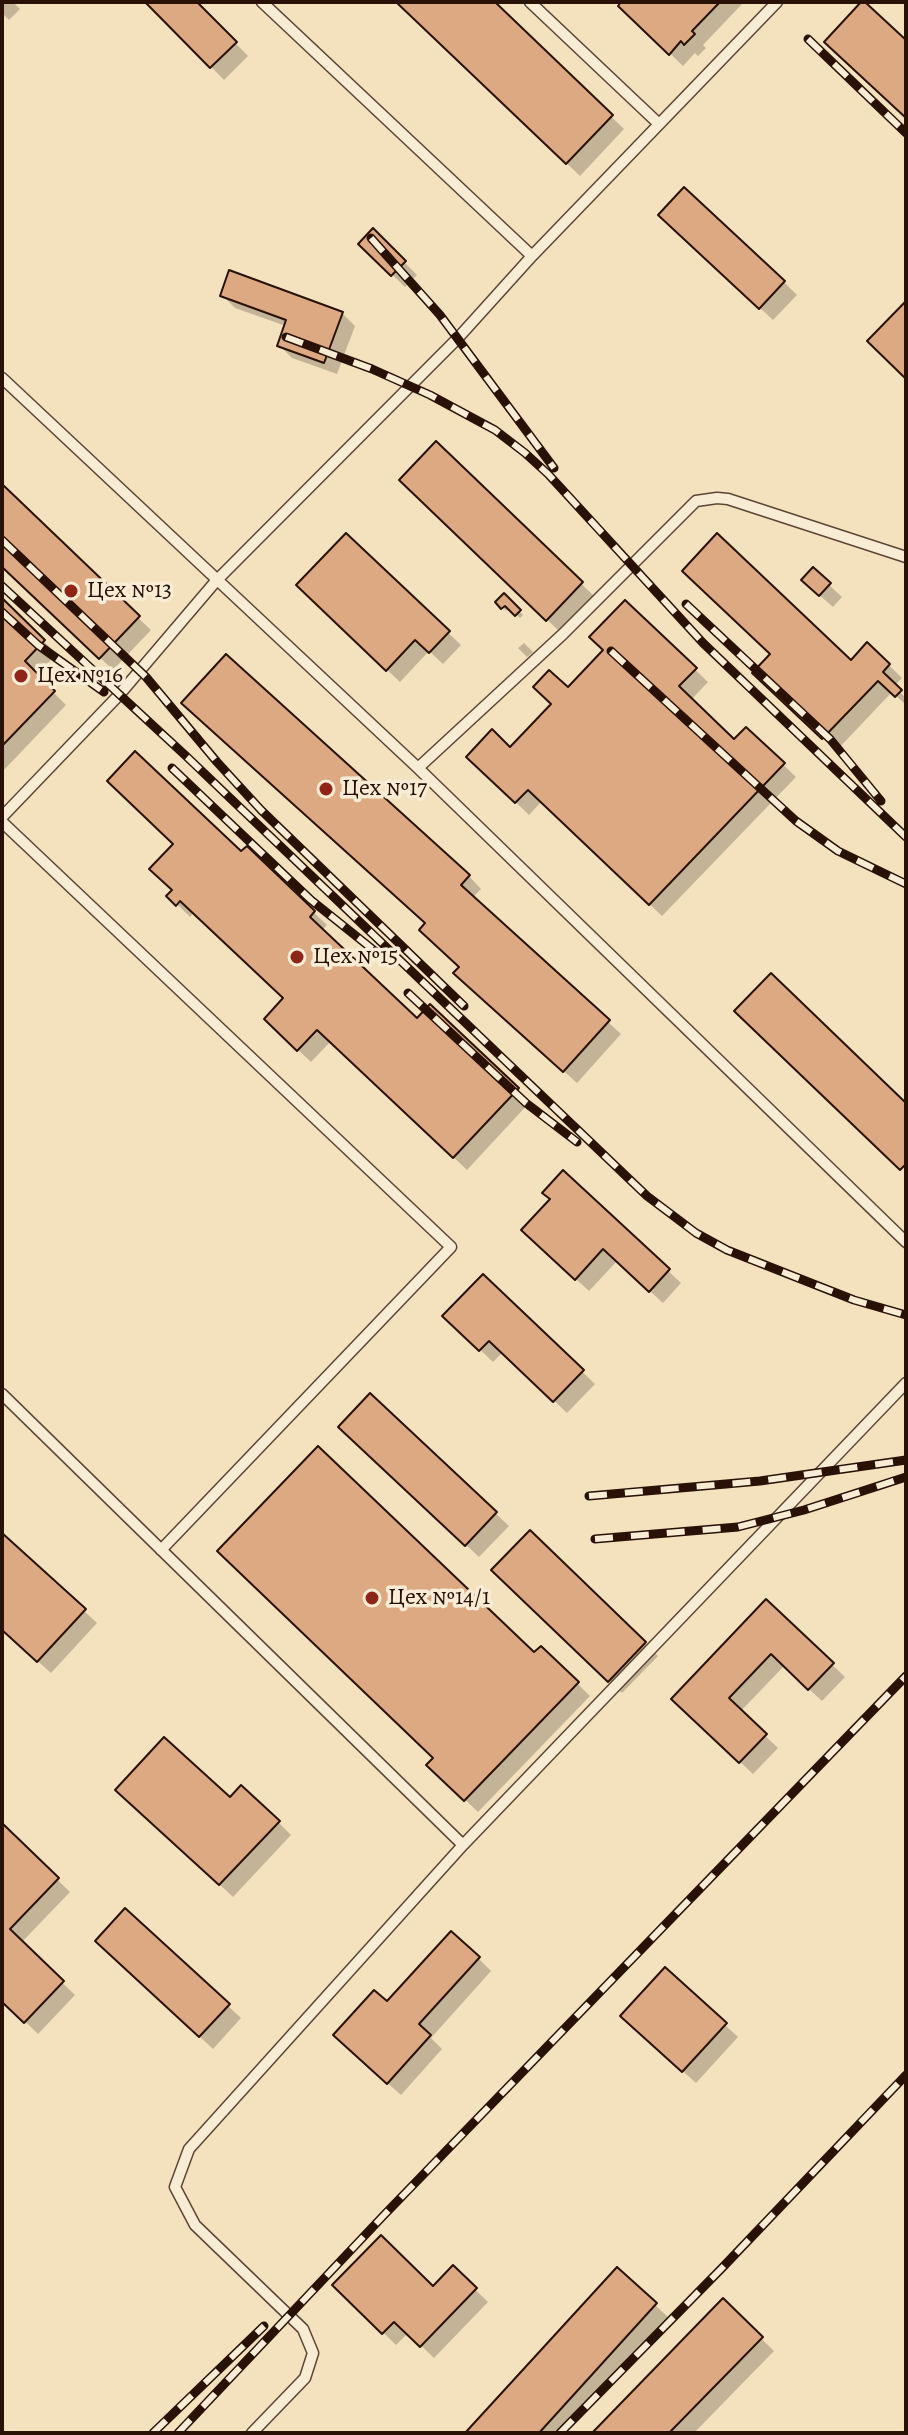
<!DOCTYPE html>
<html>
<head>
<meta charset="utf-8">
<style>
  body { margin:0 }
  #map { position:relative; width:908px; height:2435px; overflow:hidden; background:#f4e2bf; font-family:Alegreya,serif }
  canvas { display:block }
  .frame { position:absolute; inset:0; border:4px solid #291106; pointer-events:none }
</style>
</head>
<body>
<div id="map">
<canvas width="908" height="2435"></canvas>
<div class="frame"></div>
</div>
<script>
const c = document.querySelector('canvas').getContext('2d');
c.lineJoin = 'round';
function paint(path, color) {
  c.fillStyle = color;
  c.fill(path, 'evenodd');
}
function toPath(rows) {
  const path = new Path2D();
  for (const r of rows) {
    path.moveTo(r[0], r[1]);
    for (let i = 2; i < r.length; i += 2) path.lineTo(r[i], r[i + 1]);
  }
  return path;
}
function strokePath(path, color, width, dash) {
  c.strokeStyle = color;
  c.lineWidth = width;
  c.lineCap = dash ? 'butt' : 'round';
  c.setLineDash(dash || []);
  c.stroke(path);
}
function drawText(font, color, halo, rows, align = 'center') {
  c.font = font + ' Alegreya,serif';
  c.lineWidth = 7;
  c.setLineDash([]);
  c.textBaseline = 'middle';
  c.strokeStyle = halo;
  c.fillStyle = color;
  for (const [text, x, y, turn = 0] of rows) {
    c.save();
    c.translate(x, y);
    c.rotate((+turn || 0) * Math.PI / 180);
    c.textAlign = isNaN(turn) ? turn : align;
    if (halo) c.strokeText(text, 0, 0);
    c.fillText(text, 0, 0);
    c.restore();
  }
}
const shadow = toPath([
  [2,2,13,2,20,9,9,20,2,13],
  [148,2,195,2,248,56,224,80],
  [398,2,492,2,624,129,580,176],
  [624,2,744,2,703,45,706,48,698,56,695,53,683,66,621,6],
  [673,228,784,282,797,295,773,320],
  [373,231,417,275,405,287,361,244],
  [222,295,342,313,355,326,337,374,292,358,279,345,286,326,235,308],
  [436,444,594,596,560,632,402,480],
  [2,487,151,630,113,670,2,565],
  [346,535,461,645,443,664,429,651,400,682,311,598],
  [813,570,842,597,833,607,817,593],
  [504,596,523,615,520,618,509,608,506,611,498,602],
  [2,601,57,654,36,675,66,705,2,772],
  [625,603,708,682,691,700,734,742,746,729,796,777,662,916,542,801,529,815,469,757,510,749,605,651],
  [524,643,533,652,527,657,518,648],
  [868,645,902,678,894,686,906,698,906,705,892,692,836,751,767,685,772,654,851,662],
  [247,849,327,925,322,930,417,1021,430,1007,530,1102,467,1170,331,1041,311,1062,279,1032,286,998,194,912,190,917,169,896],
  [469,876,481,889,472,898,621,1034,577,1083,469,986,461,967,428,924],
  [563,1173,681,1283,663,1303,617,1261,589,1291,537,1243],
  [483,1276,595,1384,567,1413,503,1352,493,1362,445,1316],
  [370,1396,509,1526,479,1557,353,1439],
  [530,1533,658,1656,622,1693,494,1570],
  [2,1535,97,1623,51,1673,2,1629],
  [766,1602,845,1677,822,1701,784,1666,740,1712,778,1748,753,1774,687,1712],
  [541,1648,590,1696,478,1812,429,1765],
  [230,1800,278,1822,291,1835,233,1897,131,1802],
  [2,1826,70,1892,21,1943,75,1995,38,2034,2,1999],
  [126,1911,241,2018,213,2049,110,1954],
  [478,1958,491,1971,431,2038,442,2049,401,2095,348,2048,387,2004],
  [725,2025,738,2037,696,2083,636,2029],
  [453,2268,488,2302,434,2358,408,2333,396,2345,335,2285,433,2289],
  [723,2301,774,2351,694,2433,595,2433],
  [655,2305,668,2317,563,2433,468,2433]
]);
const building = toPath([
  [145,2,197,2,237,42,210,68,145,2],
  [396,2,495,2,613,115,566,164,396,2],
  [621,2,720,2,692,31,695,34,684,45,681,41,669,55,618,6,621,2],
  [861,2,865,2,906,40,906,118,824,42,861,2],
  [684,187,785,281,759,309,658,215,684,187],
  [373,228,406,261,391,276,358,244,373,228],
  [229,270,343,312,324,363,277,346,286,320,220,296,229,270],
  [906,301,906,379,867,341,906,301],
  [436,441,583,582,546,621,399,480,436,441],
  [2,484,140,616,99,659,2,567,2,484],
  [346,533,450,631,429,653,415,640,386,671,296,585,346,533],
  [717,533,851,660,867,642,890,664,883,672,902,690,895,697,878,681,822,739,752,673,770,654,682,571,717,533],
  [813,567,831,583,819,596,801,580,813,567],
  [504,593,521,610,515,616,505,606,501,609,495,602,504,593],
  [2,598,45,640,25,661,55,691,2,746,2,598],
  [625,600,697,668,679,686,734,739,746,727,785,763,649,905,528,790,515,803,466,757,492,729,510,747,551,704,533,687,549,670,568,687,603,650,589,637,625,600],
  [226,654,470,875,461,885,610,1020,563,1072,453,973,459,967,419,930,425,923,181,703,226,654],
  [135,751,241,851,247,846,315,911,310,917,417,1018,430,1004,519,1088,453,1158,317,1030,297,1051,264,1019,283,998,180,901,176,906,166,896,172,890,149,869,173,844,107,781,135,751],
  [771,973,906,1103,906,1164,900,1170,734,1011,771,973],
  [563,1170,670,1269,649,1292,603,1249,575,1280,521,1230,550,1199,542,1193,563,1170],
  [483,1274,584,1370,553,1402,489,1341,479,1351,442,1316,483,1274],
  [370,1393,497,1512,465,1546,338,1427,370,1393],
  [318,1446,534,1652,541,1646,579,1682,464,1801,426,1765,433,1758,217,1551,318,1446],
  [530,1530,646,1642,608,1682,491,1570,530,1530],
  [2,1533,86,1609,37,1662,2,1630,2,1533],
  [766,1599,834,1663,808,1690,771,1654,729,1698,767,1734,739,1763,671,1699,766,1599],
  [164,1737,230,1797,241,1785,280,1821,219,1885,115,1790,164,1737],
  [2,1823,59,1878,10,1929,64,1981,24,2023,2,2002,2,1823],
  [125,1908,230,2004,199,2037,95,1941,125,1908],
  [451,1931,480,1957,419,2024,431,2035,387,2084,333,2035,374,1990,387,2001,451,1931],
  [665,1967,727,2023,682,2072,620,2016,665,1967],
  [381,2235,433,2286,453,2265,477,2288,420,2347,394,2322,382,2334,332,2285,381,2235],
  [617,2267,657,2303,539,2433,465,2433,617,2267],
  [723,2298,763,2337,669,2433,592,2433,723,2298]
]);
const service = toPath([
  [530,2,659,124],
  [532,256,777,2],
  [2,378,418,768,906,1242],
  [418,768,563,634,696,501,717,498,728,499,906,557],
  [2,817,119,695,216,581,458,338,532,256,262,2],
  [2,822,451,1247,161,1550],
  [2,1394,463,1845],
  [252,2433,305,2378,313,2353,303,2329,195,2225,175,2187,189,2149,463,1845,906,1383]
]);
const rail = toPath([
  [808,39,906,133],
  [371,238,440,315,554,468],
  [286,337,372,369,430,395,495,430,525,453,548,474,703,643,906,837],
  [2,540,146,677,217,762,261,810,464,1006],
  [2,586,186,756,647,1196,696,1233,727,1250,854,1300,906,1315],
  [686,604,830,739,881,801],
  [2,612,38,645,104,692],
  [611,651,796,821,838,851,906,884],
  [172,768,311,900,381,956],
  [408,993,526,1103,577,1142],
  [589,1496,760,1481,906,1460],
  [595,1539,738,1527,804,1510,906,1477],
  [153,2433,264,2326],
  [178,2433,385,2214,906,1676],
  [560,2433,722,2268,906,2075]
]);
const markers = [
  [71,591,8,"#8f2418"],
  [21,676,8,"#8f2418"],
  [326,789,8,"#8f2418"],
  [297,957,8,"#8f2418"],
  [372,1598,8,"#8f2418"]
];
const poiNames = [
  ["Цех №13",87,591],
  ["Цех №16",37,676],
  ["Цех №17",342,789],
  ["Цех №15",313,957],
  ["Цех №14/1",388,1598]
];
paint(shadow, '#0003');
paint(building, '#dca983');
strokePath(building, '#291106', 2);
strokePath(service, '#5c4534', 13);
strokePath(service, '#f8ecd5', 10);
strokePath(rail, '#291106', 9);
strokePath(rail, '#f8ecd5', 6, [18]);
for (const [x, y, r, color] of markers) {
  const dot = new Path2D();
  dot.arc(x, y, r, 0, 2 * Math.PI);
  c.fillStyle = color;
  c.fill(dot);
  strokePath(dot, '#f8ecd5', 3);
}
drawText('24px', '#291106', '#f8ecd5', poiNames, 'left');
</script>
</body>
</html>
